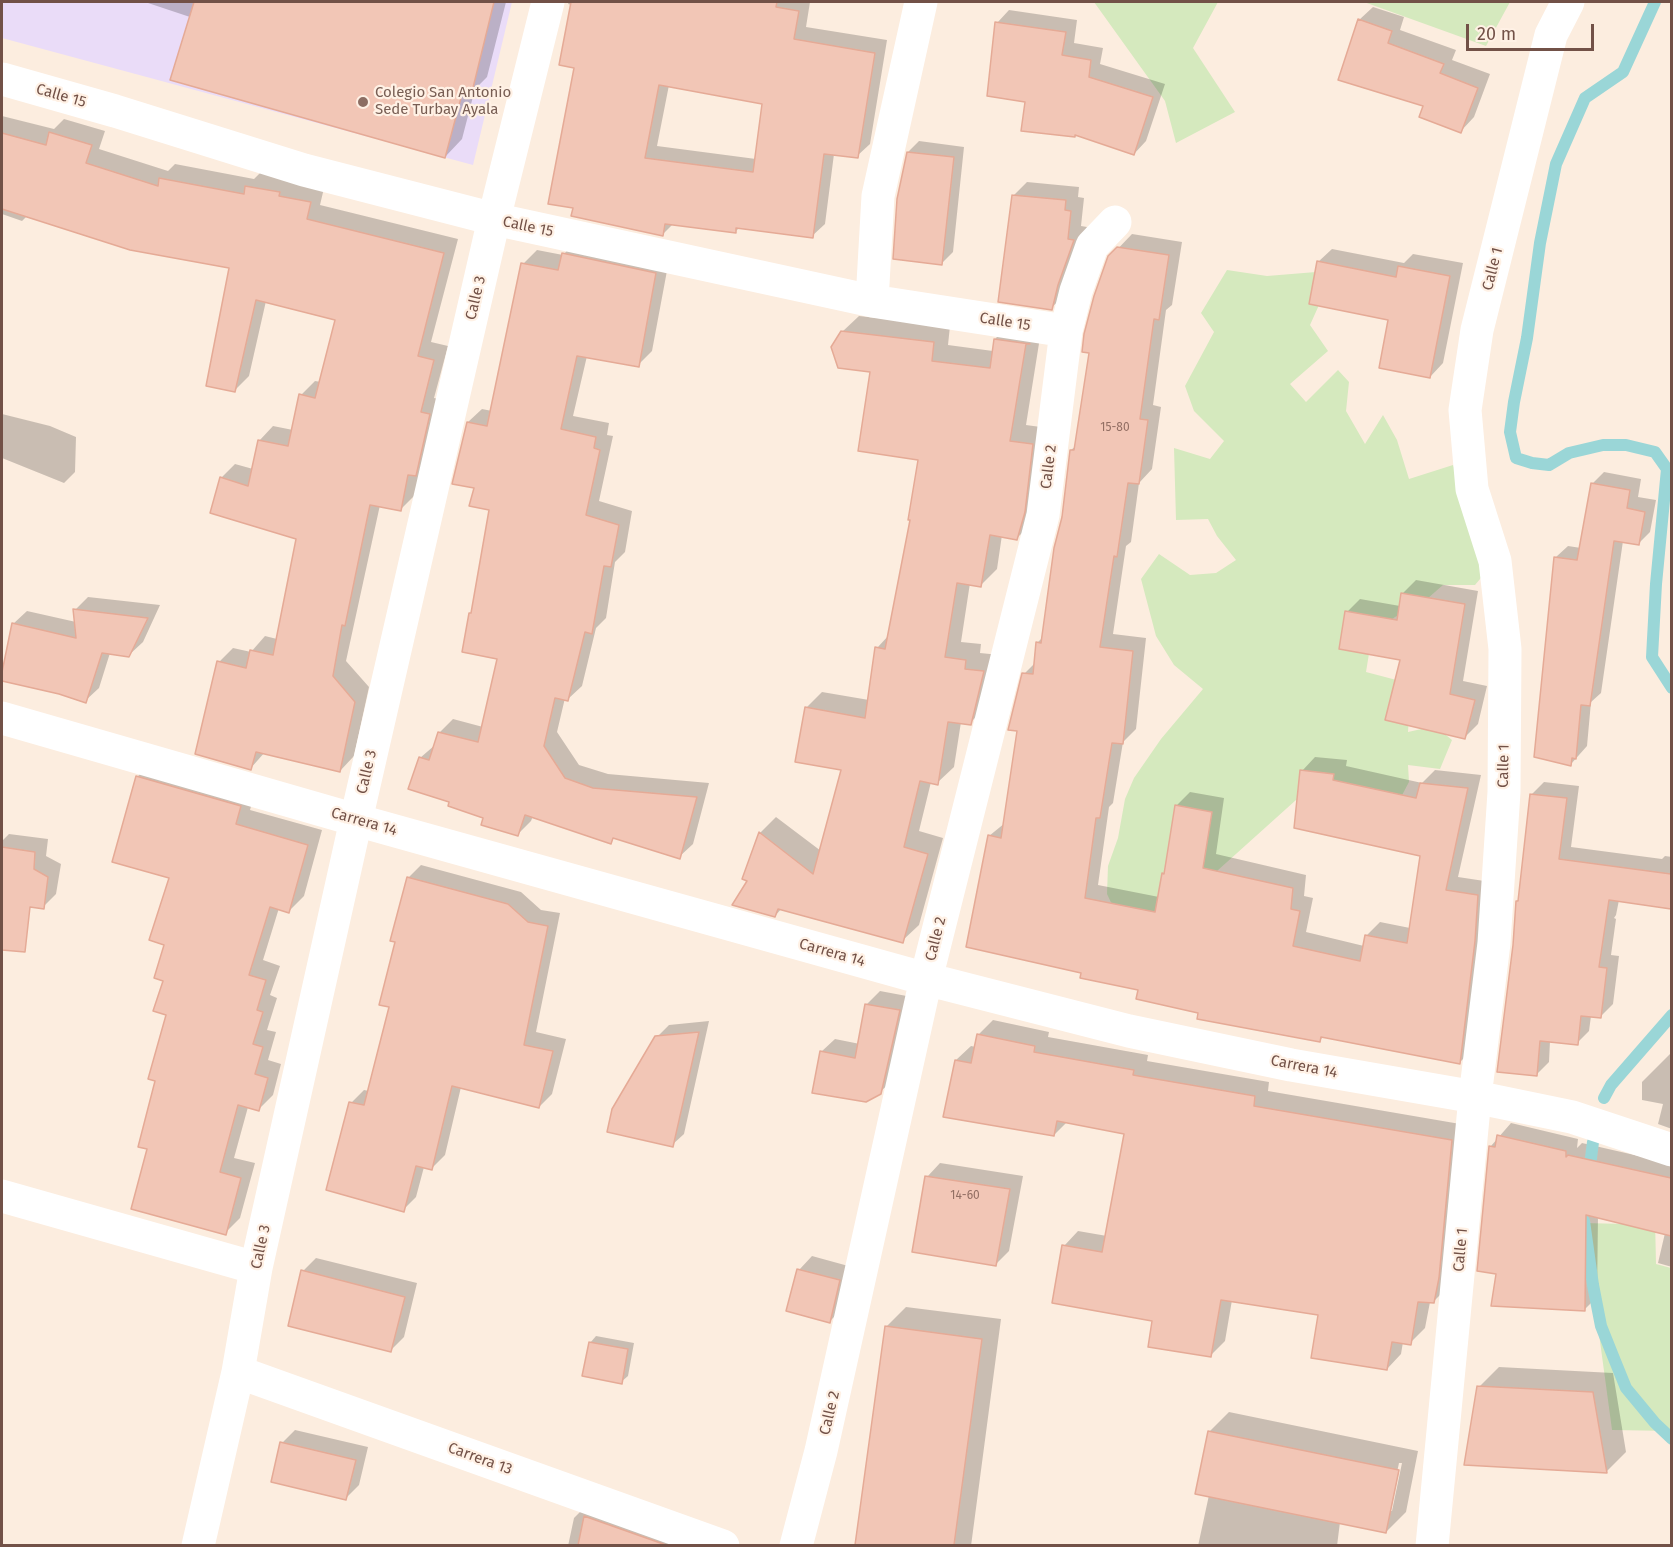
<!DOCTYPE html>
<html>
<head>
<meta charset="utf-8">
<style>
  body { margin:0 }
  #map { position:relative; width:1673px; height:1547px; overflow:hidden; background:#fceddf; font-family:"Fira Sans",sans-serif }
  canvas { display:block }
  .frame { position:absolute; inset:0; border:3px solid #725147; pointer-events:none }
  .scale { position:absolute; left:1466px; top:24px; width:128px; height:27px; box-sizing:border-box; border:3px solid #725147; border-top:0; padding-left:8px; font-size:18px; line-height:21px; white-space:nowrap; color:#725147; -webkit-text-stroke:4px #fff1e5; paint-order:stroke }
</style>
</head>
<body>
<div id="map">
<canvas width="1673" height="1547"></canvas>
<div class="frame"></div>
<div class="scale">20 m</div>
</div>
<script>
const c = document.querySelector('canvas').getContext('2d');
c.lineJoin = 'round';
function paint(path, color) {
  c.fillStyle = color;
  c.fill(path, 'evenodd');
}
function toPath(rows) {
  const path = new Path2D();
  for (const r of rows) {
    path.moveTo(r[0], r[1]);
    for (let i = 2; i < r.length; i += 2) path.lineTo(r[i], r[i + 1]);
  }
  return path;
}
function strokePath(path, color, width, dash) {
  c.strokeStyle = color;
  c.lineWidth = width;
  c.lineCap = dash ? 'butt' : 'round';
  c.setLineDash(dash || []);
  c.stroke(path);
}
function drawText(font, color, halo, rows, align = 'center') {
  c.font = font + ' "Fira Sans",sans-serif';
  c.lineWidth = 4.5;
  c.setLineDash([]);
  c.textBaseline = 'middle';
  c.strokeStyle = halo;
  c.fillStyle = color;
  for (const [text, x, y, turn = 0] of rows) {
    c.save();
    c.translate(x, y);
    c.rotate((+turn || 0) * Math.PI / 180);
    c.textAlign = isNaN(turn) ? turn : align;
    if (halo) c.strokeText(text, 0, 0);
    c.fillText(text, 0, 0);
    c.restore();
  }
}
const education = toPath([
  [2,2,512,2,473,165,2,38]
]);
const green = toPath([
  [1094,2,1218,2,1193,48,1235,112,1176,143,1165,101],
  [1364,2,1510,2,1486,46],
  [1227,270,1267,276,1316,272,1319,305,1310,325,1328,351,1290,384,1306,402,1338,370,1349,382,1346,411,1365,444,1383,415,1397,440,1409,479,1453,465,1495,561,1475,585,1443,585,1419,606,1395,617,1372,635,1366,672,1404,682,1409,715,1408,732,1435,726,1452,740,1440,769,1408,765,1409,782,1399,801,1296,800,1167,916,1115,911,1107,894,1108,866,1118,838,1125,799,1134,778,1161,739,1203,689,1174,665,1156,636,1141,579,1159,554,1190,575,1216,573,1236,560,1217,536,1208,519,1176,520,1174,448,1210,459,1224,441,1194,411,1185,386,1214,332,1201,313],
  [1655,1219,1656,1264,1671,1268,1671,1431,1612,1430,1584,1223,1625,1224]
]);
const shadow = toPath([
  [145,2,506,2,487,77,475,89,462,139,445,157,190,17],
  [569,2,810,2,806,27,887,40,870,144,857,156,834,154,825,224,812,236,740,227,735,232,673,224,662,235,575,207,576,67,572,5,568,4],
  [669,85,763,103,756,159,657,146],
  [1373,7,1404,17,1400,30,1456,50,1452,60,1490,74,1474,117,1461,131,1425,105,1359,20],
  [1009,10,1077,20,1074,43,1103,48,1100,64,1165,84,1146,141,1134,154,1026,100,997,23],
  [2,116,54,129,64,119,105,131,99,149,168,171,175,164,254,179,261,172,324,188,320,205,458,239,431,342,448,346,434,398,443,400,415,495,400,510,380,505,346,661,369,687,354,756,340,771,265,752,250,769,219,662,233,648,251,652,265,636,277,639,298,538,221,478,235,464,253,469,259,441,273,426,293,430,301,395,315,381,321,382,337,319,266,301,249,376,234,391,231,267,27,216,22,221,2,214],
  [919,141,964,147,953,252,942,263,908,152],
  [1027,182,1079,187,1078,197,1084,198,1081,226,1087,227,1071,270,1065,295,1051,308,1014,195],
  [1132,234,1182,242,1172,305,1166,310,1153,405,1161,407,1152,469,1139,483,1131,542,1126,546,1113,634,1146,638,1136,729,1123,742,1113,803,1109,807,1098,885,1159,897,1163,874,1166,871,1176,806,1190,792,1224,798,1216,854,1306,875,1304,896,1313,898,1306,932,1364,946,1366,936,1380,922,1410,928,1422,855,1302,771,1315,757,1347,760,1346,766,1422,783,1435,770,1481,775,1458,877,1491,882,1473,1049,1460,1062,1324,1036,1319,1041,1200,1011,1140,989,1082,972,989,836,1005,823,1018,730,1024,674,1036,662,1037,643,1043,637,1063,518,1071,450,1077,445,1110,257],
  [577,240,669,260,652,351,638,365,587,356,573,416,609,423,607,435,613,436,599,501,632,511,625,552,615,562,606,618,596,628,582,686,568,699,565,698,557,732,579,765,608,774,709,783,693,844,679,857,615,837,610,842,533,816,531,821,518,834,451,801,420,758,435,745,439,733,453,719,483,727,499,658,473,611,491,509,475,487,468,422,482,409,492,411,523,264,537,250,563,255],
  [1332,249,1404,263,1413,254,1463,263,1443,363,1430,377,1390,319,1318,262],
  [859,316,950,326,948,345,993,351,995,339,1011,323,1041,331,1026,425,1048,428,1033,522,1017,538,1002,535,997,569,981,585,970,583,961,642,981,644,980,653,1000,655,986,707,970,723,961,722,954,767,937,783,931,782,919,831,943,838,919,925,902,941,782,908,775,916,749,880,744,878,760,833,776,817,821,851,843,769,806,708,822,692,869,700,877,648,889,635,912,519,920,459,871,371,842,332],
  [2,414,50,426,76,437,75,472,64,483,2,458],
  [1604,472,1641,479,1638,497,1656,500,1650,532,1638,544,1623,541,1601,693,1591,702,1587,746,1571,764,1556,557,1568,546,1581,548,1593,483],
  [1416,580,1478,591,1463,681,1487,686,1478,724,1464,738,1402,659,1347,612,1360,599,1400,606,1402,594],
  [88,597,160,605,143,642,129,655,110,653,99,688,85,701,60,693,2,680,13,624,27,611,76,622,75,610],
  [152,762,255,792,250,810,322,830,304,896,289,911,279,908,263,960,280,966,270,995,277,998,267,1030,276,1032,268,1060,281,1064,273,1095,258,1110,248,1107,234,1158,255,1163,240,1218,225,1233,149,1148,168,1014,165,980,171,877,137,777],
  [1544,782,1579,786,1571,847,1662,859,1665,856,1672,857,1672,908,1619,900,1616,915,1614,918,1616,919,1611,955,1619,956,1613,1004,1600,1017,1591,1016,1589,1031,1577,1043,1550,1041,1549,1062,1536,1075,1514,945,1517,901,1520,898,1531,795],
  [9,834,48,839,46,856,61,864,56,894,43,907,2,902,2,841],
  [421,865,521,892,541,910,560,913,536,1032,566,1039,552,1094,539,1107,461,1087,445,1155,432,1168,424,1167,416,1197,403,1210,351,1103,364,1090,369,1091,391,1006,397,941,408,878],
  [880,991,912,997,894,1079,880,1092,821,1052,835,1039,860,1044,867,1004],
  [993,1020,1049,1032,1048,1037,1148,1055,1147,1061,1269,1082,1268,1091,1466,1125,1448,1287,1433,1302,1430,1302,1425,1328,1410,1343,1403,1342,1401,1354,1387,1369,1320,1314,1232,1300,1225,1341,1210,1356,1154,1320,1064,1246,1078,1231,1107,1236,1126,1133,1067,1122,1054,1135,956,1060,971,1046,976,1047,978,1035],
  [709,1021,684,1134,672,1145,657,1037,669,1025],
  [1672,1052,1672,1129,1658,1124,1663,1104,1642,1100,1642,1082],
  [1511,1123,1578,1139,1577,1148,1582,1143,1652,1159,1672,1153,1672,1267,1658,1263,1665,1233,1598,1216,1597,1297,1584,1310,1498,1273,1491,1146],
  [940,1163,1023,1176,1009,1251,995,1265,927,1177],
  [812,1256,852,1267,843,1308,830,1321,799,1270],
  [316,1258,417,1283,404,1337,390,1351,303,1271],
  [906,1307,1001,1319,971,1546,856,1546,886,1327],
  [596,1336,634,1343,628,1376,621,1382,590,1343],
  [1499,1367,1613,1373,1626,1452,1606,1472,1479,1387],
  [1229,1412,1418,1451,1406,1512,1386,1532,1340,1522,1337,1546,1198,1546,1209,1495,1209,1432],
  [1399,1463,1402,1463,1392,1511,1389,1511],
  [295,1430,368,1447,359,1485,346,1498,282,1443],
  [595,1497,689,1546,568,1546,574,1518]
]);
const stream = toPath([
  [1655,2,1623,72,1585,98,1556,164,1540,243,1527,338,1514,402,1510,432,1516,458,1532,463,1549,465,1569,453,1603,445,1626,445,1655,452,1667,469,1656,584,1652,657,1672,688],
  [1604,1098,1611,1085,1672,1015],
  [1589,1174,1593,1142],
  [1584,1221,1593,1285,1601,1326,1613,1356,1626,1388,1655,1423,1672,1439]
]);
const building = toPath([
  [194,2,494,2,471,96,462,94,445,158,170,80,194,2],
  [571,2,777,2,776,7,799,11,794,39,875,53,858,158,824,154,813,238,736,228,736,233,665,224,663,236,571,216,573,208,548,204,574,68,559,65,571,2],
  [659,85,762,104,753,172,645,158,659,85],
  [1358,19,1392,31,1388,43,1444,64,1440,73,1478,88,1461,133,1419,117,1423,106,1338,80,1358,19],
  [995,22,1066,32,1062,55,1091,60,1089,77,1153,97,1134,155,1075,135,1075,137,1021,131,1025,102,987,96,995,22],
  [49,132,92,145,86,163,158,186,159,178,244,194,245,186,280,192,279,196,311,202,307,219,444,253,418,356,434,360,421,412,430,414,416,476,408,475,401,511,370,505,345,626,342,625,333,676,355,702,340,772,256,752,251,770,195,754,217,661,246,668,250,650,273,655,296,539,210,513,220,477,248,486,258,440,288,446,299,394,315,398,335,320,256,300,235,392,206,386,229,268,130,250,2,209,2,133,46,145,49,132],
  [907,152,954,157,942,265,893,259,897,199,907,152],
  [1012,195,1066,200,1065,210,1071,211,1068,239,1074,240,1058,285,1052,310,998,302,1012,195],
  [1117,247,1169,255,1159,320,1154,319,1140,419,1148,420,1139,484,1128,483,1117,557,1114,556,1100,647,1133,651,1123,744,1112,743,1100,818,1096,818,1085,898,1155,912,1162,873,1164,874,1175,805,1212,812,1203,868,1293,888,1291,909,1300,911,1293,946,1360,961,1365,935,1407,943,1420,856,1294,828,1300,770,1334,774,1333,780,1416,798,1420,783,1468,788,1446,890,1478,895,1475,941,1460,1064,1321,1037,1320,1042,1197,1019,1198,1013,1136,999,1138,990,1080,978,1081,973,966,947,988,835,1001,838,1017,731,1008,730,1022,673,1033,674,1036,642,1041,643,1054,548,1062,517,1070,450,1074,450,1089,353,1082,352,1084,334,1094,296,1108,256,1117,247],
  [562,253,656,273,639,367,577,356,561,429,596,437,594,448,600,450,586,515,619,525,611,567,604,566,592,634,585,632,568,701,555,698,544,746,565,778,593,788,697,797,680,859,613,838,611,844,525,815,518,836,481,825,483,818,448,806,449,802,408,789,419,757,429,760,438,732,478,742,497,659,462,652,469,613,471,613,489,510,469,506,474,488,452,484,467,422,487,426,521,263,558,270,562,253],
  [1317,261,1396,277,1398,266,1450,276,1430,378,1379,368,1388,320,1309,304,1317,261],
  [841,331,934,342,932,361,990,368,994,339,1030,344,1026,344,1010,441,1033,444,1025,512,1017,540,990,535,981,587,957,583,945,657,966,660,965,669,984,671,971,725,948,722,938,785,920,781,904,847,928,854,903,943,778,909,775,917,732,905,747,881,742,879,759,832,813,874,841,770,795,762,805,707,865,718,875,647,885,649,910,520,908,520,918,460,858,451,870,372,838,368,831,347,841,331],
  [1591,483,1630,490,1627,508,1645,512,1639,545,1614,541,1590,706,1581,705,1576,759,1572,758,1571,766,1534,757,1554,557,1577,560,1591,483],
  [1401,593,1465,604,1450,694,1475,700,1465,739,1385,720,1400,660,1339,649,1345,611,1397,620,1401,593],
  [73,609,148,618,129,657,102,653,86,703,59,694,2,681,2,672,12,623,76,638,73,609],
  [136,776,241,806,236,824,308,845,289,913,270,907,249,975,266,980,257,1010,263,1012,253,1044,263,1047,255,1074,268,1078,259,1111,238,1105,220,1172,241,1178,226,1235,131,1209,147,1149,138,1147,155,1081,148,1079,166,1015,153,1011,163,981,154,978,164,945,149,940,169,878,112,862,136,776],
  [1530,794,1567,798,1559,859,1671,874,1671,909,1609,900,1599,967,1607,968,1601,1018,1581,1016,1578,1045,1540,1041,1537,1076,1497,1072,1513,945,1516,901,1518,901,1530,794],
  [2,847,35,852,34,869,48,877,44,909,30,907,25,952,2,950,2,847],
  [407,877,508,904,528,922,548,926,524,1045,553,1051,539,1108,452,1086,432,1170,416,1166,404,1212,326,1190,349,1102,364,1105,389,1007,379,1005,395,942,390,941,407,877],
  [865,1004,900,1010,881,1094,866,1102,812,1093,820,1051,855,1058,865,1004],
  [699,1032,673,1147,607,1132,612,1109,655,1036,699,1032],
  [977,1034,1035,1046,1034,1052,1134,1070,1133,1075,1255,1096,1254,1106,1452,1140,1439,1278,1434,1303,1418,1302,1411,1345,1392,1342,1387,1370,1311,1358,1318,1315,1221,1300,1211,1357,1148,1347,1152,1321,1052,1303,1062,1245,1102,1252,1124,1134,1057,1121,1054,1136,943,1117,955,1060,971,1063,977,1034],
  [1497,1135,1566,1151,1566,1157,1568,1155,1671,1178,1671,1236,1586,1215,1585,1311,1491,1306,1496,1274,1477,1271,1489,1146,1495,1147,1497,1135],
  [925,1176,1010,1189,996,1266,912,1252,925,1176],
  [797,1269,840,1280,830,1323,786,1311,797,1269],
  [301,1270,405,1297,391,1352,288,1326,301,1270],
  [885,1326,982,1339,954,1545,855,1545,885,1326],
  [589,1342,628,1349,622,1384,582,1376,589,1342],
  [1477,1386,1593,1392,1607,1473,1464,1465,1477,1386],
  [1208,1431,1399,1470,1386,1533,1195,1494,1208,1431],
  [280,1442,356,1460,346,1500,271,1482,280,1442],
  [584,1516,666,1545,578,1545,584,1516]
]);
const minor = toPath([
  [2,79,115,111,304,170,494,219,872,301,1066,331],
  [872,301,878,196,921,2],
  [2,718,356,820,926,979,1129,1031,1291,1065,1475,1097,1572,1117,1672,1150],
  [2,1196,256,1268],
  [238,1372,723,1546],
  [198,1546,238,1372,256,1268,356,820,494,219,548,2],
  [796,1546,821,1451,926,979,1043,515,1066,331,1076,291,1092,246,1115,222],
  [1432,1546,1475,1097,1494,943,1504,792,1505,649,1495,561,1472,489,1465,410,1477,330,1551,35,1568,2]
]);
const markers = [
  [363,102,6,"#8d6e63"]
];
const numberNames = [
  ["15-80",1115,428],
  ["14-60",965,1196]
];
const educationNames = [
  ["Colegio San Antonio",375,93],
  ["Sede Turbay Ayala",375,110]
];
const streetNames = [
  ["Calle 15",61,96,16],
  ["Calle 15",528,227,12],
  ["Calle 1",1493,269,-76],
  ["Calle 3",476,298,-77],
  ["Calle 15",1005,322,9],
  ["Calle 2",1049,467,-83],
  ["Calle 1",1504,766,-89],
  ["Calle 3",367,772,-77],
  ["Carrera 14",364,822,16],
  ["Calle 2",936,939,-76],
  ["Carrera 14",832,953,16],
  ["Carrera 14",1304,1067,11],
  ["Calle 3",261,1247,-78],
  ["Calle 1",1461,1250,-85],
  ["Calle 2",830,1413,-77],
  ["Carrera 13",480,1459,20]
];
paint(education, '#eadcf8');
paint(green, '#d5e9be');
paint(shadow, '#0003');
strokePath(stream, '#9ad6d7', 12);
paint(building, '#f2c6b6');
strokePath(building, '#e5aa96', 1.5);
strokePath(minor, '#fff', 33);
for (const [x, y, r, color] of markers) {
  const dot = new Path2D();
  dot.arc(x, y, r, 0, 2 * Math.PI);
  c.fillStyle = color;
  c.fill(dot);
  strokePath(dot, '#fff1e5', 2);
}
drawText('12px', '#926e63', null, numberNames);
drawText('15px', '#785e54', '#fff1e5', educationNames, 'left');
drawText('15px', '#725147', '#fff1e5', streetNames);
</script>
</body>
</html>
